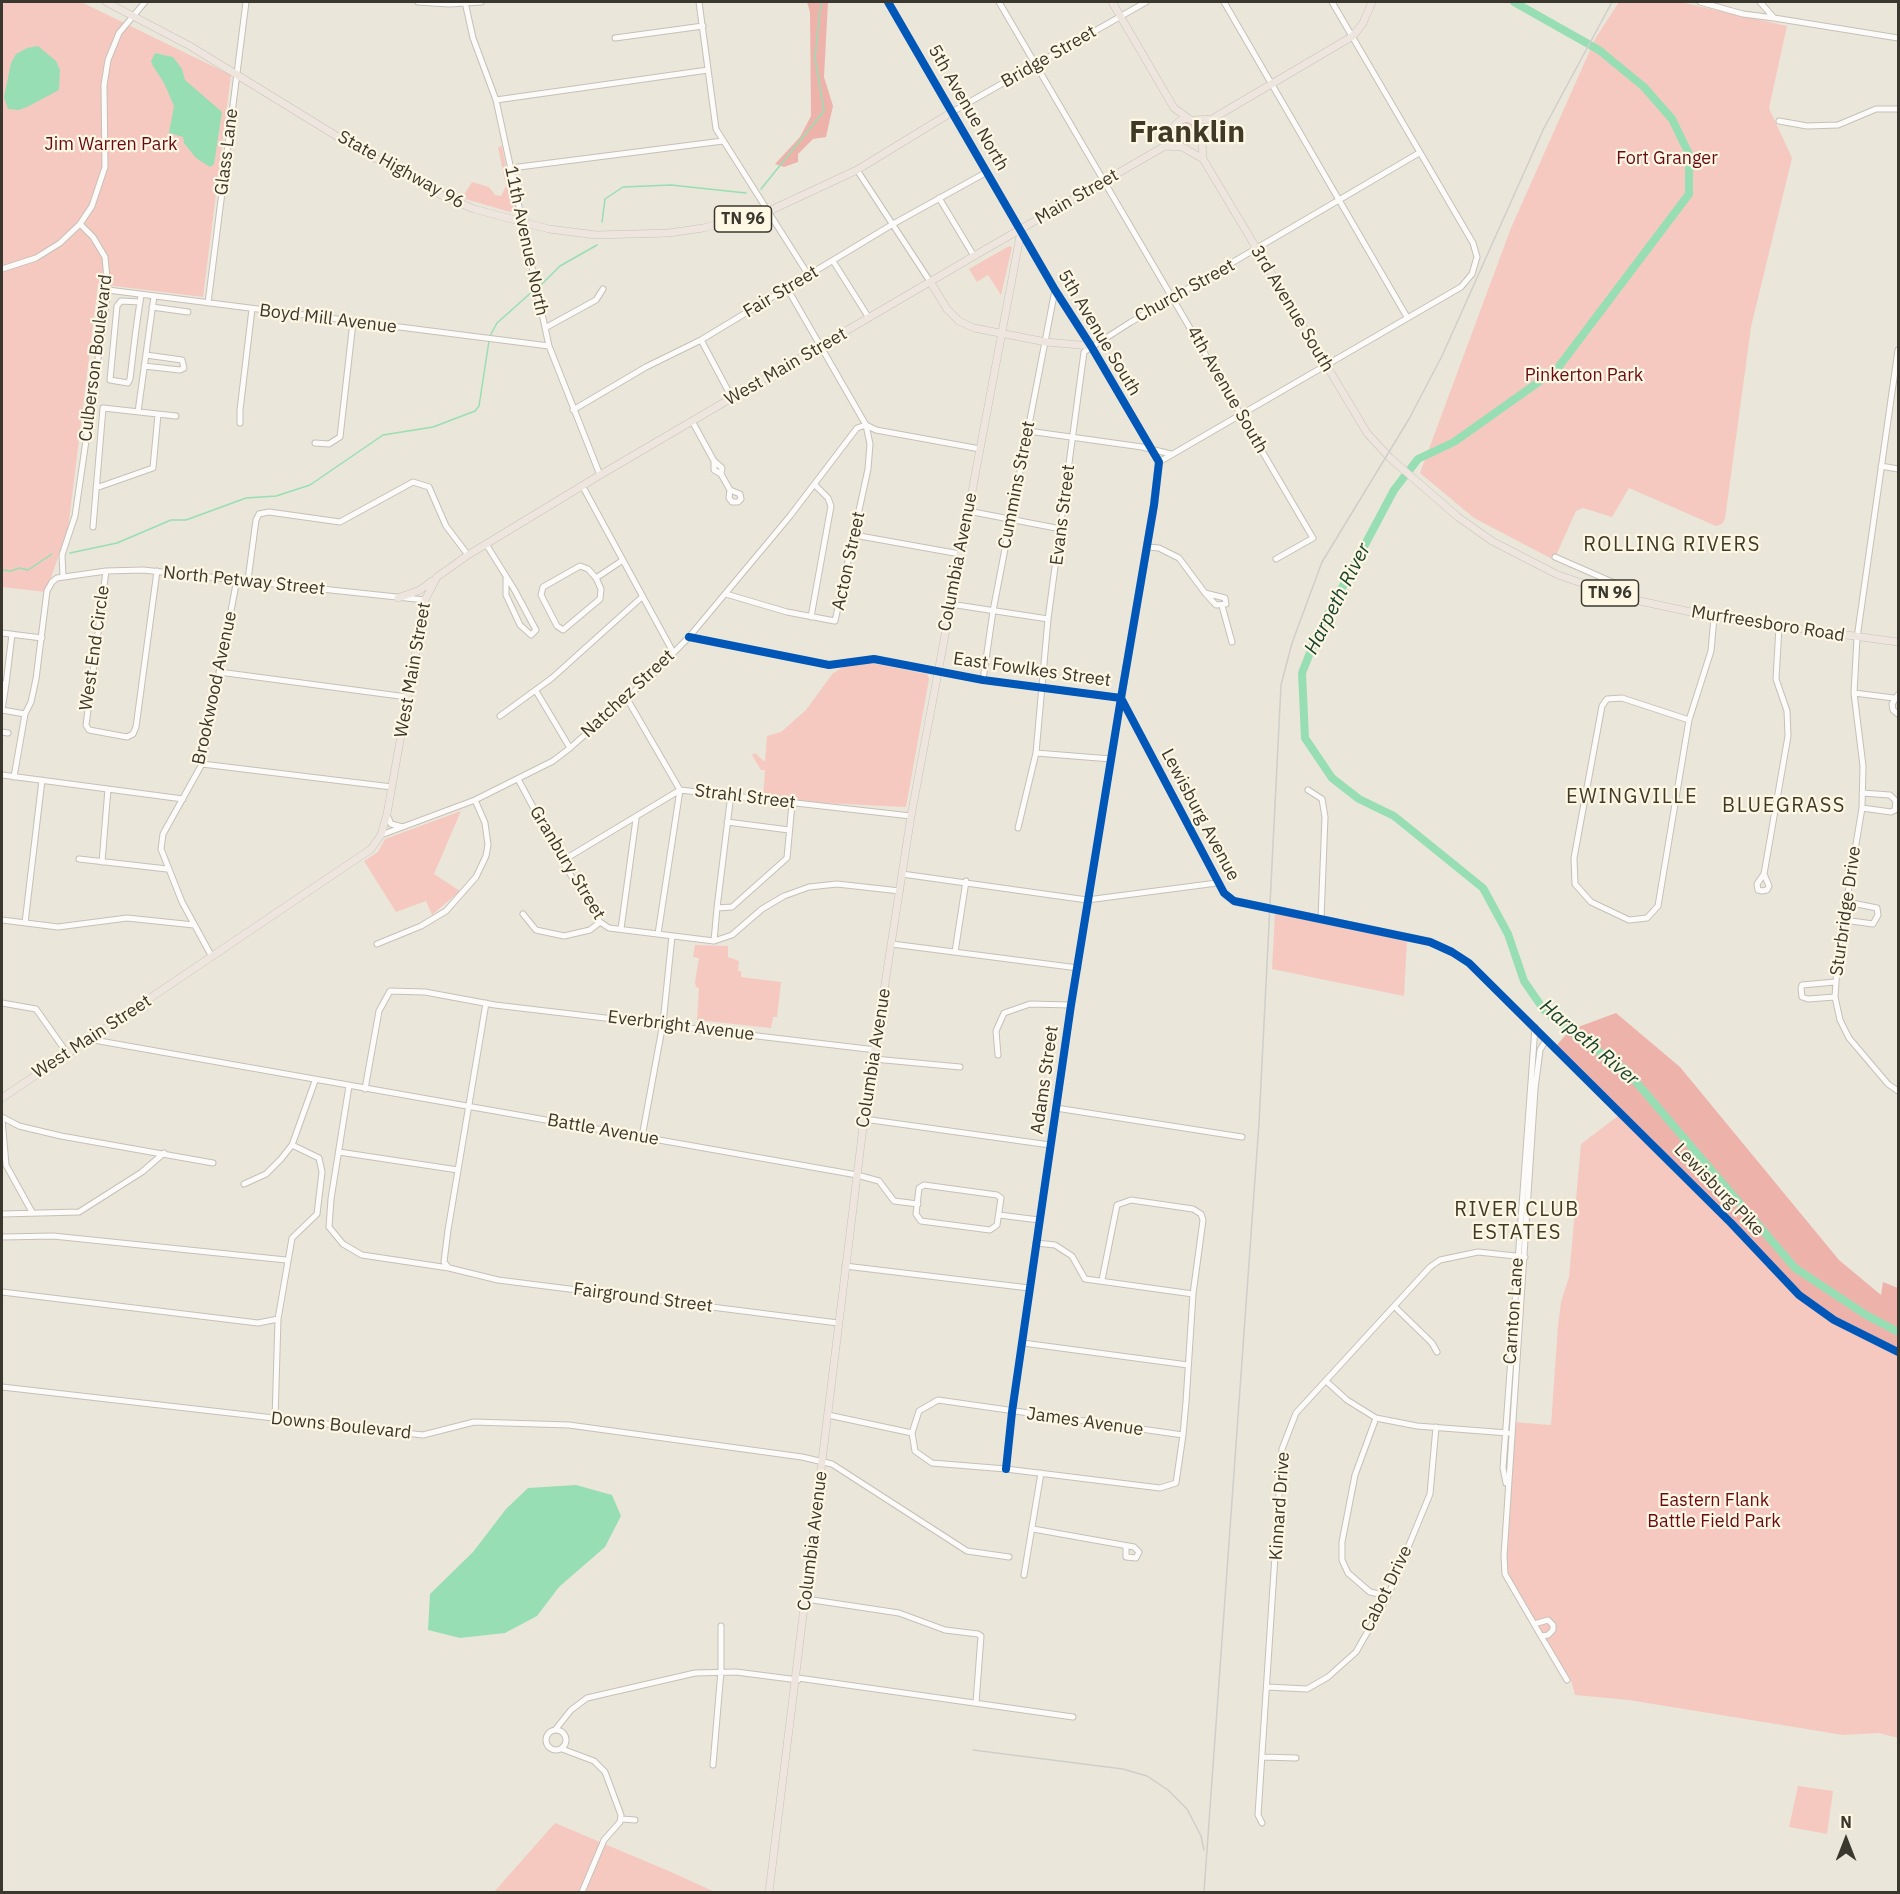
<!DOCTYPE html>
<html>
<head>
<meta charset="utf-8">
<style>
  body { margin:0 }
  #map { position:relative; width:1900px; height:1894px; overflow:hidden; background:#ebe6da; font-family:"IBM Plex Sans",sans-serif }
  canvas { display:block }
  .frame { position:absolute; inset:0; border:3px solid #3a372e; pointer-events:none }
  .north { position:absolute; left:1816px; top:1810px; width:60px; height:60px; -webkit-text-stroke:4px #fef7e4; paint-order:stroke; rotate:0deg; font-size:16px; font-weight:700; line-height:24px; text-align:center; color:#3a372e }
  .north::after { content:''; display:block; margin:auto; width:21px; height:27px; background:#3a372e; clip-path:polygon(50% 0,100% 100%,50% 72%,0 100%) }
</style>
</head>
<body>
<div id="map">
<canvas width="1900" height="1894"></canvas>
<div class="frame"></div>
<div class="north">N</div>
</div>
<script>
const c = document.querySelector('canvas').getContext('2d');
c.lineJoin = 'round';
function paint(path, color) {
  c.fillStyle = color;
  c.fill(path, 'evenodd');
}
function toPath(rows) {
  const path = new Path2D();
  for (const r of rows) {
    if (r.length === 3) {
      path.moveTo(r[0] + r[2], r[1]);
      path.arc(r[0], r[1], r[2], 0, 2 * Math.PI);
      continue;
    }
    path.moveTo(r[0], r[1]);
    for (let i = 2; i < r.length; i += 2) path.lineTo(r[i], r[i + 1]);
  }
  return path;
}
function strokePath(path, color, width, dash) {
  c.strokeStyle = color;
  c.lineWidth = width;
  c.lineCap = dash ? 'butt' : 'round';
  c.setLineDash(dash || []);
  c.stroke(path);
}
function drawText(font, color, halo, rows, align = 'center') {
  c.font = font + ' "IBM Plex Sans",sans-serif';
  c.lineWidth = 4.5;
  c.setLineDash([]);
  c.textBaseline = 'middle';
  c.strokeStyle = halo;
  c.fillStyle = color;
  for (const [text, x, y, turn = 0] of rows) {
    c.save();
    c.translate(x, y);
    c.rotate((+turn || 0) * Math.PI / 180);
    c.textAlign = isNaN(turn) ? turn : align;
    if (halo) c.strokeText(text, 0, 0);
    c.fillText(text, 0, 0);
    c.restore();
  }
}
const green = toPath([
  [2,2,81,2,231,75,203,297,98,284,68,529,46,592,2,587],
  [1619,2,1680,2,1787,26,1769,108,1792,158,1751,327,1725,519,1722,524,1716,526,1629,488,1612,517,1583,508,1576,511,1554,560,1474,518,1420,473,1511,228,1595,39],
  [1187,133,12],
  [502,146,514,210,510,212,462,198,472,182,489,187,495,195,501,196,508,182,505,181,498,147],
  [1009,246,1012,247,1001,295,988,275,977,282,969,269],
  [866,662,927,674,929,679,906,807,763,800,765,770,761,770,752,755,755,753,765,762,767,736,781,732,806,710,833,673,843,667],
  [461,811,434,874,460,891,432,915,426,901,396,912,364,861,378,852,385,839],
  [1275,913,1407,941,1404,996,1272,969],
  [695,945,728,946,728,957,739,961,738,971,741,971,741,977,781,982,777,1017,773,1017,771,1028,697,1020,699,988,696,987,695,982,699,958,693,957],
  [1622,1113,1898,1351,1898,1738,1879,1733,1843,1735,1629,1700,1575,1695,1571,1680,1505,1574,1513,1422,1551,1425,1558,1326,1561,1302,1569,1277,1581,1144],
  [1798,1786,1833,1791,1827,1834,1789,1827],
  [555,1823,671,1872,715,1892,494,1892]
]);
const forest = toPath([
  [807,2,828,2,824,77,833,106,826,137,813,139,798,154,798,162,784,167,775,164,800,137,811,116,810,12],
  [1616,1013,1680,1067,1839,1260,1881,1295,1883,1282,1898,1288,1898,1352,1817,1309,1555,1047,1570,1030]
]);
const water = toPath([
  [38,46,56,61,60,70,59,90,29,106,19,110,8,109,4,97,11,63,16,54,27,48],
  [155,53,173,57,182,69,185,80,222,112,214,164,210,167,196,158,184,143,183,137,169,133,174,106,164,83,153,66,151,61],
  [576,1485,612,1495,621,1516,605,1547,559,1587,537,1616,505,1633,460,1638,428,1630,430,1594,473,1552,506,1509,528,1488]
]);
const stream = toPath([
  [761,189,824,111,815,58,821,2],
  [602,222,605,199,623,187,671,185,746,193],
  [538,288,560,266,597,245],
  [490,336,497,323,534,290],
  [70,553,117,543,171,520,186,520,246,498,276,496,310,485,383,435,433,427,475,411,479,406,489,341],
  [2,570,11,571,19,568,28,570,52,554]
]);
const river = toPath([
  [1514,2,1599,50,1644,87,1672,119,1689,154,1689,194,1557,369,1454,442,1418,459,1394,490,1317,635,1302,673,1305,738,1332,778,1359,799,1394,816,1483,888,1508,934,1524,981,1544,1010,1584,1042,1625,1069,1795,1268,1866,1315,1898,1332]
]);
const minor = toPath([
  [418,2,449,4,481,2],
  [465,2,473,38,496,100,549,346,600,475],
  [699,2,716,129,809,276],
  [999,2,1310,533,1313,538,1276,559],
  [1224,2,1407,317],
  [1700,2,1743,14,1774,18],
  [1760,2,1774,18,1898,38],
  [615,38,703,26],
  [496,100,708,70],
  [952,112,1146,2],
  [1779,121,1807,126,1838,125,1876,109,1898,109],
  [511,168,723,141],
  [857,170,931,283],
  [939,198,974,256],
  [833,261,869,318],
  [2,269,36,258,60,243,80,224],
  [108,290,549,346],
  [140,302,121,301,117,306,110,380,128,383,130,379,135,337,138,315,140,302,141,295],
  [208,303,246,2],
  [152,307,188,312],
  [545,328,596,300,603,289],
  [701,340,732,398],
  [1898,350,1857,638,1854,693,1863,766,1862,808,1838,953,1835,997,1840,1020,1849,1038,1888,1084,1898,1091],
  [144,366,180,370,184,368,182,360,146,355],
  [573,410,646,367,701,340,893,224,987,172],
  [138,412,154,296],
  [692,421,714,461,714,470,721,474,730,490,729,498,732,502,738,502,741,499,740,494,730,490],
  [240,423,240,410,252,309],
  [866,425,876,430,980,449],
  [1028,431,1142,447,1171,454],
  [315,443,329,444,340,437,353,322],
  [714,461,722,468,721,474],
  [1159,462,1461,287,1472,274,1477,257,1473,243,1332,2],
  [1881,466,1898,469],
  [583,487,673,652],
  [96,488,153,468,158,414],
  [968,511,1061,529],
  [93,527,103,408,176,416],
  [854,535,960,554],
  [486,544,514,589,536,630,531,635,520,625,506,595,506,579],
  [1147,547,1159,548,1179,558,1205,593,1225,598,1226,604,1216,605,1205,593],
  [1555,557,1619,585,1638,600],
  [106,571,86,725,89,730,127,737,133,734,136,727,157,571],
  [63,576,62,555,75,516,108,290,105,257,93,237,80,224,92,206,105,167,104,85,108,60,119,33,145,2],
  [596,578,588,569,580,566,543,587,541,595,557,626,563,630,600,599,601,589,596,578,623,560],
  [248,580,256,520,259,514,269,512,340,522,413,482,429,487,446,526,468,555],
  [726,594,787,612,835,621,868,469,870,444,866,425,787,288],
  [950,604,1048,619],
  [1222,606,1232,642],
  [811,617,831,506,828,498,815,485],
  [2,633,42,638],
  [689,637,829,665,874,659,983,680,1121,698,1071,1005,1012,1412,1006,1469],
  [219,672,407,697],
  [983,680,993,611,1055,290],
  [2,684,6,684,2,710],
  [6,684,12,634],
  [536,691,570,748],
  [1854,693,1894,698],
  [1898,695,1892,704,1893,710,1898,714],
  [626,697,680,790,658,934],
  [2,710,25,714],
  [500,716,552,678,642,597],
  [1689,720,1622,698,1607,699,1602,706,1574,858,1575,884,1591,902,1629,920,1647,918,1658,906,1689,720,1711,651,1714,617],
  [2,732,8,733],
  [1036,753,1111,759],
  [202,764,392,787],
  [2,775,183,799],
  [14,777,25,714,31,702,36,679,47,591,52,582,57,578,106,571,143,570,425,600],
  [518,779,562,861,600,922,609,928,714,941,732,935,762,909,784,896,809,887,837,884,900,891],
  [1308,790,1322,799,1325,817,1321,919],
  [1862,808,1891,812,1895,810,1896,801,1890,795,1862,793],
  [387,815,391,824,403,827],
  [727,822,789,830],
  [1018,828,1036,753,1048,619,1084,352,1131,322,1419,153],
  [381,835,475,800,553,761,570,748,651,676,689,637,790,516,857,428,866,425],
  [79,859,167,869],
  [562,861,680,790,911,816],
  [102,862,108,789],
  [902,874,1087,900,1217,883],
  [1764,874,1769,886,1767,890,1762,891,1758,890,1757,884,1764,874,1788,736,1787,711,1776,679,1779,627],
  [717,908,731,794],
  [523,914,536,930,564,936,590,930,600,922],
  [2,920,58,927,127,918,194,925],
  [1844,920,1873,924,1878,915,1877,908,1847,902],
  [25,923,42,780],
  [621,929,636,819],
  [714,941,717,908,732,907,787,858,792,804],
  [377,944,421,926,446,911,476,877,486,856,488,845,485,823,475,800],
  [892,944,1078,968],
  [955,952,966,881],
  [212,957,182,902,161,849,163,834,202,764,237,579],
  [1835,997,1808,999,1802,997,1801,988,1802,985,1835,982],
  [2,1003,36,1009,67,1053],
  [88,1039,857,1175,879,1181,894,1201,918,1204],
  [998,1055,996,1031,1004,1013,1030,1004,1071,1005],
  [874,1059,960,1067],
  [349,1086,331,1199,329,1227,343,1244,362,1255,449,1268,498,1280,838,1323],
  [365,1089,379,1011,390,991,425,992,495,1005,876,1050],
  [1056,1108,1242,1137],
  [2,1117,19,1126,61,1136,213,1163],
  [2,1119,6,1165,32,1212],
  [864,1119,1050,1145],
  [642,1137,663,1023,672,936],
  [339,1152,458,1170],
  [244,1184,266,1174,281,1159,292,1145,315,1081],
  [924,1185,997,1195,1001,1198,997,1225,990,1230,921,1221,916,1214,919,1188,924,1185],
  [2,1214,79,1212,142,1172,164,1153],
  [999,1215,1039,1220],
  [2,1237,53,1236,286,1260],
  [1036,1243,1055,1245,1072,1256,1085,1279,1193,1294],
  [845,1266,1029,1288],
  [449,1268,444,1262,448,1230,486,1003],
  [1102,1280,1117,1205,1131,1200,1193,1209,1201,1214,1203,1220,1193,1294,1186,1402,1183,1435,1176,1483,1160,1488,1006,1469,932,1463,915,1451,912,1433,919,1411,938,1400,1183,1435],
  [2,1292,258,1323,278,1319,292,1238,317,1214,322,1172,319,1158,292,1145],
  [1395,1307,1432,1343,1437,1352],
  [1023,1343,1188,1365],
  [1326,1381,1347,1400,1376,1418,1417,1426,1508,1433],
  [2,1387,423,1435,474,1422,569,1425,802,1457,832,1464,967,1551,1009,1557],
  [828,1415,912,1433],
  [1376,1418,1355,1475,1342,1542,1342,1560,1348,1573,1370,1592,1388,1596],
  [275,1419,278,1319],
  [1506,1483,1503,1468,1535,1027],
  [1033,1529,1134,1547,1139,1552,1136,1558,1126,1557,1126,1547],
  [1024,1575,1041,1473],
  [806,1599,899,1613,945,1630,978,1634,981,1636,976,1703],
  [1534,1624,1548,1620,1553,1625,1553,1630,1548,1635,1541,1636,1505,1574,1504,1556,1535,1089,1540,1050,1546,1040],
  [1541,1636,1567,1680],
  [798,1678,1073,1717],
  [1267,1687,1307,1689,1328,1677,1356,1652,1388,1596,1430,1494,1436,1427],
  [556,1740,10],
  [555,1730,571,1710,587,1698,695,1673,736,1672,798,1680],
  [562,1749,594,1761,605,1772,621,1815,620,1822,604,1840,582,1892],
  [1263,1757,1296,1758],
  [713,1765,721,1671,721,1626],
  [622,1819,635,1820],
  [1262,1823,1258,1815,1282,1449,1296,1413,1430,1267,1440,1260,1478,1252,1525,1257]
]);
const major = toPath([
  [106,2,190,46,343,140,439,194,474,209,549,229,596,235,669,233,703,228,769,211,857,170,952,112],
  [888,2,1055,290,1091,346,1159,462,1154,505,1121,698,1224,893,1234,901,1430,942,1452,952,1469,963,1731,1223,1799,1295,1834,1320,1898,1352],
  [1112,2,1174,108,1188,118],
  [1195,120,1212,119,1353,36,1363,23,1372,2],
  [1175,125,1181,120,1188,118,1201,126,1203,159,1367,433,1390,458,1458,517,1492,541,1558,575,1626,598,1714,617,1898,642],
  [1172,133,1177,144,1203,159],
  [931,283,947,309,959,321,974,328,1046,342,1091,346],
  [398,598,420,590,432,581],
  [2,1098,371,849,381,835,387,814,425,600,437,577,468,555,600,475,974,256,1165,146,1181,147],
  [769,1892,864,1119,911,816,1021,231]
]);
const rail = toPath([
  [973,1750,1123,1769,1147,1776,1168,1790,1187,1809,1201,1836,1204,1850],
  [1204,1892,1259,1123,1281,685,1292,643,1322,562,1409,419,1442,356,1544,128,1612,2]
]);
const cycleway = toPath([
  [888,2,1055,290,1091,346,1159,462,1154,505,1121,698,1224,893,1234,901,1430,942,1452,952,1469,963,1731,1223,1799,1295,1834,1320,1898,1352],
  [689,637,829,665,874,659,983,680,1121,698,1071,1005,1012,1412,1006,1469]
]);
const shields = [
  [743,219,57],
  [1610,593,57]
];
const shieldNames = [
  ["TN 96",743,219],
  ["TN 96",1610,593]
];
const streetNames = [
  ["Bridge Street",1049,57,-30],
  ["5th Avenue North",968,108,60],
  ["Glass Lane",227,152,-83],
  ["State Highway 96",401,170,29],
  ["Main Street",1077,197,-30],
  ["11th Avenue North",526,241,78],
  ["Church Street",1185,291,-29],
  ["Fair Street",781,292,-31],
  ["3rd Avenue South",1292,309,59],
  ["Boyd Mill Avenue",328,319,7],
  ["5th Avenue South",1099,333,59],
  ["Culberson Boulevard",96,358,-83],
  ["West Main Street",786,367,-30],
  ["4th Avenue South",1227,390,60],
  ["Cummins Street",1017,485,-79],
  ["Evans Street",1063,515,-83],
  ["Acton Street",849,561,-78],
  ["Columbia Avenue",958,562,-79],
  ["North Petway Street",244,581,6],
  ["Murfreesboro Road",1768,624,9],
  ["West End Circle",95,648,-82],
  ["West Main Street",413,670,-80],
  ["East Fowlkes Street",1032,670,8],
  ["Brookwood Avenue",215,688,-78],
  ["Natchez Street",628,694,-43],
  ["Strahl Street",745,797,7],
  ["Lewisburg Avenue",1200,815,62],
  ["Granbury Street",567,863,59],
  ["Sturbridge Drive",1846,911,-82],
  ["Everbright Avenue",681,1026,7],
  ["West Main Street",92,1037,-33],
  ["Columbia Avenue",874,1058,-81],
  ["Adams Street",1045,1080,-82],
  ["Battle Avenue",603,1130,10],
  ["Lewisburg Pike",1719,1190,46],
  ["Fairground Street",643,1298,7],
  ["Carnton Lane",1514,1311,-86],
  ["James Avenue",1085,1422,8],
  ["Downs Boulevard",341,1426,6],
  ["Kinnard Drive",1280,1506,-86],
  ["Columbia Avenue",813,1541,-83],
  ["Cabot Drive",1387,1589,-64]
];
const parkNames = [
  ["Jim Warren Park",111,145],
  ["Fort Granger",1667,159],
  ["Pinkerton Park",1584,376],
  ["Eastern Flank",1714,1501],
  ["Battle Field Park",1714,1522]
];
const neighbourhoodNames = [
  ["ROLLING RIVERS",1672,545],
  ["EWINGVILLE",1632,797],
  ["BLUEGRASS",1784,806],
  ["RIVER CLUB",1517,1210],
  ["ESTATES",1517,1233]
];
const waterNames = [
  ["Harpeth River",1338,599,-63],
  ["Harpeth River",1589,1043,40]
];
const townNames = [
  ["Franklin",1187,133]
];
paint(green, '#f5c9c0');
paint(forest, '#edb3aa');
paint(water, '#98deb4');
strokePath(stream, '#98deb4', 1.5);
strokePath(river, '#98deb4', 8);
strokePath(minor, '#c4c1b7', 7);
strokePath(major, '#c5c3bc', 8);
strokePath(minor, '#fcfbf9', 5);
strokePath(major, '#eee6de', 7);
strokePath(rail, '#cfcecb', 1.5);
strokePath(cycleway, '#0057b8', 8);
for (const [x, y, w] of shields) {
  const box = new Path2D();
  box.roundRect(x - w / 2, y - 13, w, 26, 4.5);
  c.fillStyle = '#fef7e4';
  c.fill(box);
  strokePath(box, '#3a372e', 1.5);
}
drawText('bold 16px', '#3a372e', null, shieldNames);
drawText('18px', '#3a372e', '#fef7e4', streetNames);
drawText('18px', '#670b11', '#fef7e4', parkNames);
c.letterSpacing = '1.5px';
drawText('20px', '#403926', '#fef7e4', neighbourhoodNames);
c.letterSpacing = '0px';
drawText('italic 20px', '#17432d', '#fef7e4', waterNames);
drawText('bold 30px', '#403926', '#fef7e4', townNames);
</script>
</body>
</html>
